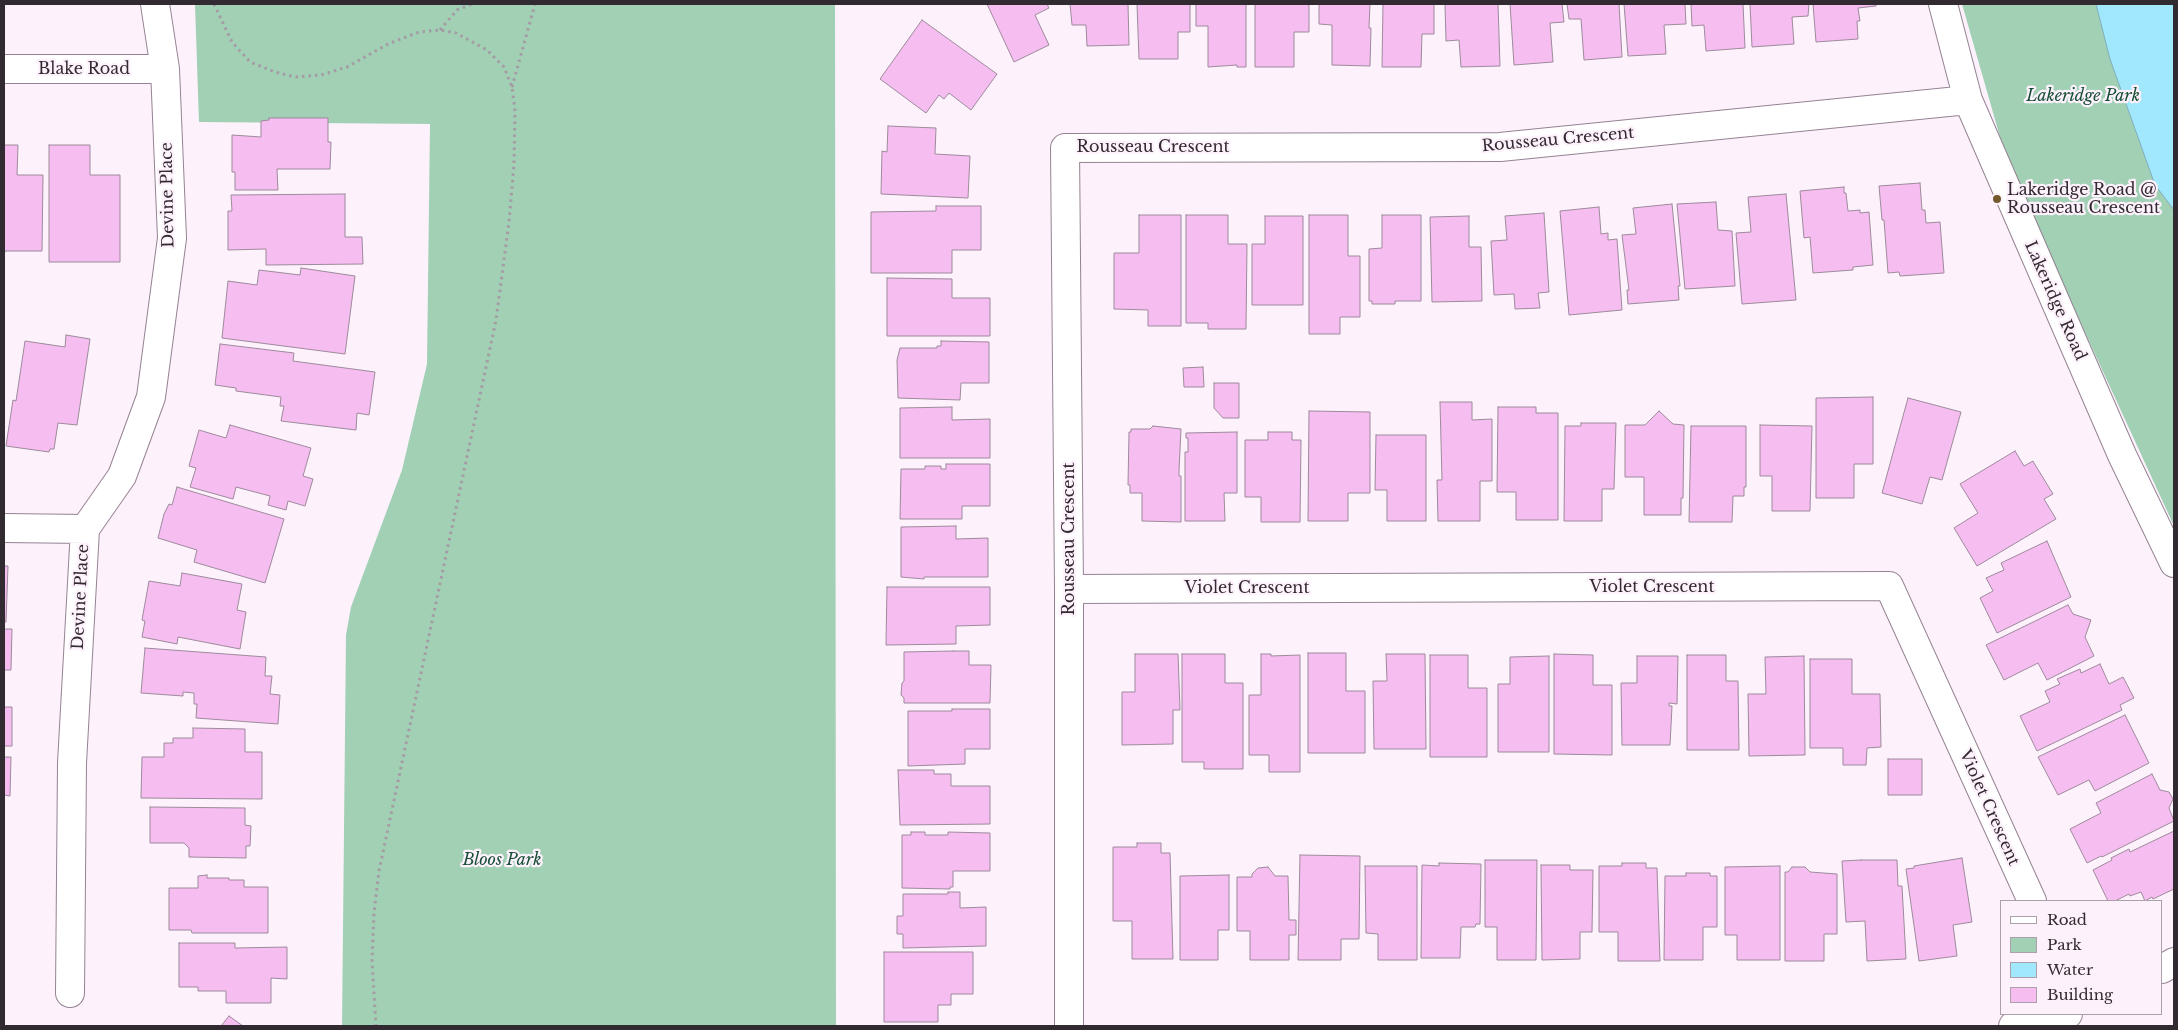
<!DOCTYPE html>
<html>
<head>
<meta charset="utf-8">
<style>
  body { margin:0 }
  #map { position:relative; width:2178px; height:1030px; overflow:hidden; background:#fdf1fc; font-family:"Libre Baskerville",serif }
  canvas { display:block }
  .frame { position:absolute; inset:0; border:5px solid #322a31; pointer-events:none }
  .legend { position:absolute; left:2000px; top:900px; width:162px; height:115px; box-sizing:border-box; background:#fdf1fc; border:1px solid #aca1ab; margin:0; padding:6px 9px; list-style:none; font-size:15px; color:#322a31 }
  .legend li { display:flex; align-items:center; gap:10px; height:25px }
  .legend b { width:25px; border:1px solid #aca1ab }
</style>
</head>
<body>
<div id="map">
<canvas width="2178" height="1030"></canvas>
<div class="frame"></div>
<ul class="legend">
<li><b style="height:6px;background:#fff"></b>Road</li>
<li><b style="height:14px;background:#a1d0b5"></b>Park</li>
<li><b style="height:14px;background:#a2e8fd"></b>Water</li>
<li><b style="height:14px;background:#f6bdf1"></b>Building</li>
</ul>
</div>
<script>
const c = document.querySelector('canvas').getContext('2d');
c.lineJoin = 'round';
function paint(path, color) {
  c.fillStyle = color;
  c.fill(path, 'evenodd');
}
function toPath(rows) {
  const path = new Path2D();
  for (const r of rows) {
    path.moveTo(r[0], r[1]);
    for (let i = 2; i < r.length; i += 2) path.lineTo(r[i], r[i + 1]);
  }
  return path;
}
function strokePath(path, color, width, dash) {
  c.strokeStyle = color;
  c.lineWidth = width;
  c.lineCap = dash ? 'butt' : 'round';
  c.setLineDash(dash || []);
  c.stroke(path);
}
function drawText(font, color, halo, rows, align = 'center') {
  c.font = font + ' "Libre Baskerville",serif';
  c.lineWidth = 4.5;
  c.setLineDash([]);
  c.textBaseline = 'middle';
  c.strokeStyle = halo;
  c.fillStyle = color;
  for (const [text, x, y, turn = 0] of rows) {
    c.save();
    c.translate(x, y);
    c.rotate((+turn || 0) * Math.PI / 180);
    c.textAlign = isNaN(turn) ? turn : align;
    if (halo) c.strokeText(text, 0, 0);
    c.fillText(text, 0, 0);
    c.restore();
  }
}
const green = toPath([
  [195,4,835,4,836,1026,342,1026,346,635,351,607,402,470,427,364,430,124,199,122],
  [1962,4,2174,4,2174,526,2008,165]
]);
const water = toPath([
  [2096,4,2174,4,2174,210,2155,185,2110,59,2096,4]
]);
const building = toPath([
  [987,4,1047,4,1049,8,1035,15,1049,45,1014,62,987,4],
  [1070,4,1128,4,1129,45,1087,46,1086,25,1072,25,1070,4],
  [1137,4,1190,4,1190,32,1178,32,1178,59,1139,59,1137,4],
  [1196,4,1246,4,1246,67,1237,67,1237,65,1208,67,1208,26,1196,26,1196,4],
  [1255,4,1309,4,1309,32,1294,32,1294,67,1255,67,1255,4],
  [1319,4,1370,4,1369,28,1371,28,1370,66,1332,65,1332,25,1319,24,1319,4],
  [1383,4,1434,4,1434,34,1422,34,1421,67,1382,67,1383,4],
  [1445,4,1498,4,1500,66,1461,67,1459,40,1446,41,1445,4],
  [1510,4,1562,4,1564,22,1550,23,1553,62,1514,65,1510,4],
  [1567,4,1619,4,1622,57,1584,60,1581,19,1569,19,1567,4],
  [1624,4,1685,4,1686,24,1664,25,1666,54,1628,56,1624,4],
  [1691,4,1743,4,1745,48,1706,51,1704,25,1692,26,1691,4],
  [1750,4,1809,4,1808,16,1792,17,1794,44,1752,47,1750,4],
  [1813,4,1876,4,1876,6,1858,8,1860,21,1857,21,1858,39,1816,42,1813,4],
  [922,20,997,74,971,110,949,93,944,99,939,95,926,113,880,79,922,20],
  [269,118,328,118,328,142,331,142,330,169,277,169,278,190,235,190,235,172,232,172,232,135,261,137,261,121,269,120,269,118],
  [888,126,936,128,935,154,970,156,968,198,881,194,882,151,887,152,888,126],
  [4,145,18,145,17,175,43,175,42,251,5,251,4,255,4,145],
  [49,145,90,145,90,175,120,175,120,262,49,262,49,145],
  [1920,183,1922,210,1925,210,1926,223,1940,222,1944,273,1900,276,1899,272,1888,273,1884,220,1882,220,1879,186,1920,183],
  [1844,187,1844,193,1846,193,1848,211,1860,210,1860,213,1869,212,1873,265,1853,267,1853,270,1813,273,1810,237,1804,238,1800,191,1844,187],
  [345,194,345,237,362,237,363,264,266,265,266,249,228,250,228,211,232,211,231,195,345,194],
  [1786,194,1796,300,1742,304,1736,233,1751,232,1748,197,1786,194],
  [1716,202,1718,230,1732,231,1735,286,1685,289,1677,204,1716,202],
  [1672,204,1680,286,1678,286,1679,300,1628,304,1627,290,1629,290,1622,235,1636,234,1633,208,1672,204],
  [936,206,981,206,981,250,952,250,952,273,871,273,871,212,936,211,936,206],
  [1599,207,1601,234,1608,233,1608,240,1617,239,1622,310,1569,315,1560,211,1599,207],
  [1544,213,1549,292,1538,293,1540,308,1515,309,1514,294,1494,295,1491,241,1507,240,1505,216,1544,213],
  [1139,215,1181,215,1181,326,1148,326,1148,310,1114,309,1114,253,1139,253,1139,215],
  [1186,215,1228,215,1228,244,1247,244,1246,329,1208,329,1208,323,1186,323,1186,215],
  [1309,215,1348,215,1348,256,1360,256,1360,317,1340,317,1340,334,1309,334,1309,215],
  [1382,215,1421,215,1421,301,1395,301,1395,304,1372,304,1372,301,1369,301,1369,249,1382,248,1382,215],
  [1265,216,1303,216,1303,305,1252,305,1252,244,1265,244,1265,216],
  [1469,216,1469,247,1481,247,1482,301,1432,302,1430,217,1469,216],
  [301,268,355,276,345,354,222,338,228,281,257,285,259,270,300,275,301,268],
  [887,278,952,279,952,298,990,298,990,336,887,336,887,278],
  [66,335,90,339,77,425,58,423,54,449,50,449,49,452,6,446,13,400,16,401,25,341,65,347,66,335],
  [941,341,989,342,989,383,961,383,960,400,898,398,897,360,900,348,937,348,937,346,941,346,941,341],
  [220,344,294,353,293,361,375,372,369,415,357,413,356,430,281,421,284,406,280,406,281,397,236,391,236,388,215,385,220,344],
  [1203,367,1204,387,1184,387,1183,368,1203,367],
  [1214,383,1239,383,1239,418,1223,418,1214,408,1214,383],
  [1873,397,1873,464,1854,464,1854,498,1816,498,1816,398,1873,397],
  [1908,398,1961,412,1942,480,1930,477,1922,504,1882,493,1908,398],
  [1440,402,1472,402,1472,420,1492,419,1492,481,1480,481,1480,521,1438,521,1437,480,1442,480,1440,402],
  [952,407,952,420,990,419,990,458,900,458,900,408,952,407],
  [1498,407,1536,407,1536,413,1558,413,1558,520,1516,520,1516,492,1497,492,1498,407],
  [1309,411,1370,412,1370,493,1348,493,1348,521,1308,521,1309,411],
  [1659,411,1673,424,1684,425,1683,498,1681,498,1681,515,1644,515,1644,477,1625,477,1625,425,1645,425,1659,411],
  [1581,423,1616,423,1614,489,1602,489,1602,521,1564,521,1565,426,1581,426,1581,423],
  [230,425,311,448,303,476,313,479,305,506,288,501,286,510,268,505,270,496,236,487,233,499,190,487,196,468,189,466,199,430,226,438,230,425],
  [1760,425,1812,426,1810,511,1772,511,1772,476,1760,476,1760,425],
  [1153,426,1181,429,1179,471,1179,476,1181,476,1181,522,1142,521,1142,493,1130,493,1130,485,1128,485,1129,432,1131,432,1131,429,1150,429,1153,426],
  [1691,426,1746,426,1746,487,1744,487,1744,496,1733,496,1732,522,1689,522,1691,426],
  [1237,432,1237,493,1224,493,1225,521,1185,521,1185,452,1188,452,1188,438,1186,438,1186,433,1237,432],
  [1268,432,1292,432,1292,440,1301,440,1300,522,1261,522,1261,497,1245,497,1245,440,1268,440,1268,432],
  [1376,435,1426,435,1426,521,1387,521,1387,490,1375,490,1376,435],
  [2015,451,2024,466,2033,461,2034,463,2053,494,2044,499,2056,519,1977,566,1954,528,1978,513,1960,484,2015,451],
  [946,464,990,464,990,506,962,506,962,519,900,519,901,469,925,469,925,466,941,466,941,469,946,469,946,464],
  [177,487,284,519,265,583,194,562,197,550,158,538,164,514,169,504,172,505,177,487],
  [956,526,956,539,988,538,988,577,924,577,924,579,901,577,901,527,956,526],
  [2047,541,2071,597,1997,633,1980,598,1993,591,1986,578,2004,570,2001,563,2047,541],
  [4,566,8,566,6,622,4,622,4,566],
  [182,573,242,584,237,610,246,612,240,649,178,637,177,644,142,637,145,621,142,620,149,581,180,586,182,573],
  [887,587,990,587,990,625,956,626,956,644,886,645,887,587],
  [2068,605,2073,614,2091,620,2085,637,2094,656,2047,680,2038,663,2004,680,1986,645,2068,605],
  [4,629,12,629,11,670,4,670,4,629],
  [145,648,266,657,265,676,272,676,270,694,280,695,278,724,196,718,197,704,194,704,194,693,183,692,183,696,141,693,145,648],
  [953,651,969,651,969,665,991,665,990,703,904,703,904,698,901,695,902,683,904,681,904,652,953,651],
  [1308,653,1346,653,1346,691,1365,691,1365,753,1308,753,1308,653],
  [1135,654,1178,654,1180,710,1173,710,1173,744,1122,745,1122,692,1135,692,1135,654],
  [1182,654,1225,654,1225,683,1243,683,1243,769,1204,769,1204,762,1182,762,1182,654],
  [1261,654,1271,654,1271,656,1300,655,1300,772,1269,772,1269,755,1249,755,1249,695,1261,695,1261,654],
  [1386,654,1425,654,1426,749,1374,749,1373,681,1387,681,1386,654],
  [1554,654,1593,655,1593,685,1612,685,1612,755,1554,754,1554,654],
  [1430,655,1468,655,1468,688,1487,688,1487,757,1430,757,1430,655],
  [1687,655,1726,655,1726,681,1738,681,1739,750,1687,750,1687,655],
  [1549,656,1549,752,1498,752,1498,684,1510,684,1510,657,1549,656],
  [1637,656,1678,656,1677,704,1669,703,1669,706,1672,706,1670,745,1622,745,1621,683,1637,683,1637,656],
  [1804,656,1805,755,1749,756,1748,694,1766,694,1765,657,1804,656],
  [1810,659,1852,659,1852,694,1880,694,1881,747,1867,748,1866,765,1843,765,1843,748,1810,748,1810,659],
  [2100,664,2109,684,2123,677,2134,698,2120,705,2122,710,2037,751,2020,716,2050,702,2045,691,2060,684,2057,679,2080,669,2081,673,2100,664],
  [4,707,12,707,12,746,4,746,4,707],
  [952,709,990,709,990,749,965,749,965,764,908,766,908,711,952,711,952,709],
  [2125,715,2149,763,2095,791,2089,780,2058,795,2038,757,2125,715],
  [193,728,245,729,245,752,262,752,262,799,141,798,142,757,164,757,164,743,173,743,173,738,193,738,193,728],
  [4,757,11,757,10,796,4,795,4,757],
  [1888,759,1922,759,1922,795,1888,795,1888,759],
  [898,770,934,770,934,774,951,774,951,786,990,786,990,824,900,825,898,770],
  [2152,774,2160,790,2169,792,2173,799,2169,808,2174,821,2102,857,2101,856,2087,863,2070,829,2101,813,2096,803,2152,774],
  [150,807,245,808,245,825,251,826,250,846,246,846,246,858,189,857,189,848,184,843,150,843,150,807],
  [2174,831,2174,889,2153,899,2152,897,2145,901,2141,892,2130,896,2129,894,2115,901,2108,901,2093,870,2112,860,2111,858,2129,849,2130,852,2174,831],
  [911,832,925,832,925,835,948,835,948,832,990,833,990,871,953,871,953,887,950,887,950,889,902,888,902,835,911,835,911,832],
  [1137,843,1161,843,1161,853,1170,853,1173,959,1132,959,1132,921,1113,921,1113,847,1137,847,1137,843],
  [1300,855,1360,856,1359,939,1341,939,1341,960,1298,960,1300,855],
  [1962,858,1972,922,1953,925,1957,956,1919,961,1906,869,1914,868,1914,866,1962,858],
  [1485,860,1537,860,1536,960,1497,960,1497,927,1485,927,1485,860],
  [1861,860,1897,860,1898,886,1902,886,1906,959,1867,961,1865,921,1846,922,1842,861,1861,860],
  [1439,863,1481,864,1480,924,1476,924,1475,927,1461,927,1460,958,1421,958,1422,865,1439,866,1439,863],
  [1622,863,1646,863,1646,868,1657,868,1660,961,1618,961,1618,932,1599,932,1599,866,1622,866,1622,863],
  [1541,865,1570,865,1570,870,1593,870,1592,932,1580,932,1580,959,1542,960,1541,865],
  [1365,866,1417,866,1417,960,1378,960,1378,934,1366,933,1365,866],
  [1780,866,1780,960,1737,960,1737,935,1725,935,1725,867,1780,866],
  [1268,867,1275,876,1288,876,1289,920,1296,920,1296,935,1289,935,1289,960,1250,960,1250,931,1237,931,1237,877,1252,877,1252,874,1258,868,1268,867],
  [1792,867,1805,867,1810,872,1837,874,1837,934,1824,934,1824,961,1785,961,1785,872,1788,872,1792,867],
  [1686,873,1710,873,1710,876,1717,876,1717,927,1703,927,1703,960,1664,960,1665,876,1686,876,1686,873],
  [207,875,207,878,229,878,229,880,244,880,244,887,268,887,268,933,192,933,191,930,169,930,169,888,198,888,198,876,207,875],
  [1229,875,1229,930,1218,930,1218,960,1180,960,1180,876,1229,875],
  [948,892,960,892,960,908,986,907,986,946,903,948,903,934,897,934,897,916,903,916,903,894,948,894,948,892],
  [179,943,235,943,235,948,287,947,287,979,271,978,271,1003,226,1003,226,991,198,991,198,987,179,987,179,943],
  [884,952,973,952,973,994,951,994,951,1005,938,1005,938,1022,884,1022,884,952],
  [229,1016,243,1026,221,1026,229,1016]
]);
const path = toPath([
  [214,4,232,42,250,62,275,72,295,77,321,75,347,67,388,44,419,32,440,30,456,33,487,50,504,67,512,87,515,111,514,164,509,222,496,320,379,871,374,913,372,961,376,1026],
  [440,30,457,10,472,4],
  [512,87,535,4]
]);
const minor = toPath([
  [1943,4,1968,100,2122,455,2174,563],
  [4,69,165,69],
  [4,528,85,529],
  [1069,589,1889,586,2032,901],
  [2162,969,2174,962],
  [70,993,72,763,85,529,122,476,151,397,172,238,165,69,155,4],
  [1069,1026,1069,589,1065,148,1500,147,1968,100],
  [2013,1026,2068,1014]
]);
const markers = [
  [1997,199,5,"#74592c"]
];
const streetNames = [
  ["Blake Road",84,69],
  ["Rousseau Crescent",1558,140,-5],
  ["Rousseau Crescent",1153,147],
  ["Devine Place",168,195,-91],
  ["Lakeridge Road",2055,301,66],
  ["Rousseau Crescent",1069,539,-90],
  ["Violet Crescent",1652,587],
  ["Violet Crescent",1247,588],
  ["Devine Place",81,597,-87],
  ["Violet Crescent",1989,808,66]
];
const parkNames = [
  ["Lakeridge Park",2083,96],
  ["Bloos Park",502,860]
];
const poiNames = [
  ["Lakeridge Road @",2007,190],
  ["Rousseau Crescent",2007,208]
];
paint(green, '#a1d0b5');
paint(water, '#a2e8fd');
strokePath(water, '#80afc0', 1);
paint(building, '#f6bdf1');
strokePath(building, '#9d8a9b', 1);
strokePath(minor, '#958393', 30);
strokePath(path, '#a59ba4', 3, [2.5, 4]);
strokePath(minor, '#fff', 28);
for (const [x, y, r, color] of markers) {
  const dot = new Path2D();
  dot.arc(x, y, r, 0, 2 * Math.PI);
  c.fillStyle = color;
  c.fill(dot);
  strokePath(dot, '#fdf1fc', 2);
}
drawText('16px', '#322a31', '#fdf1fc', streetNames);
drawText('italic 16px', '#154e34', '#fdf1fc', parkNames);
drawText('16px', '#322a31', '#fdf1fc', poiNames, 'left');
</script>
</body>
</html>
